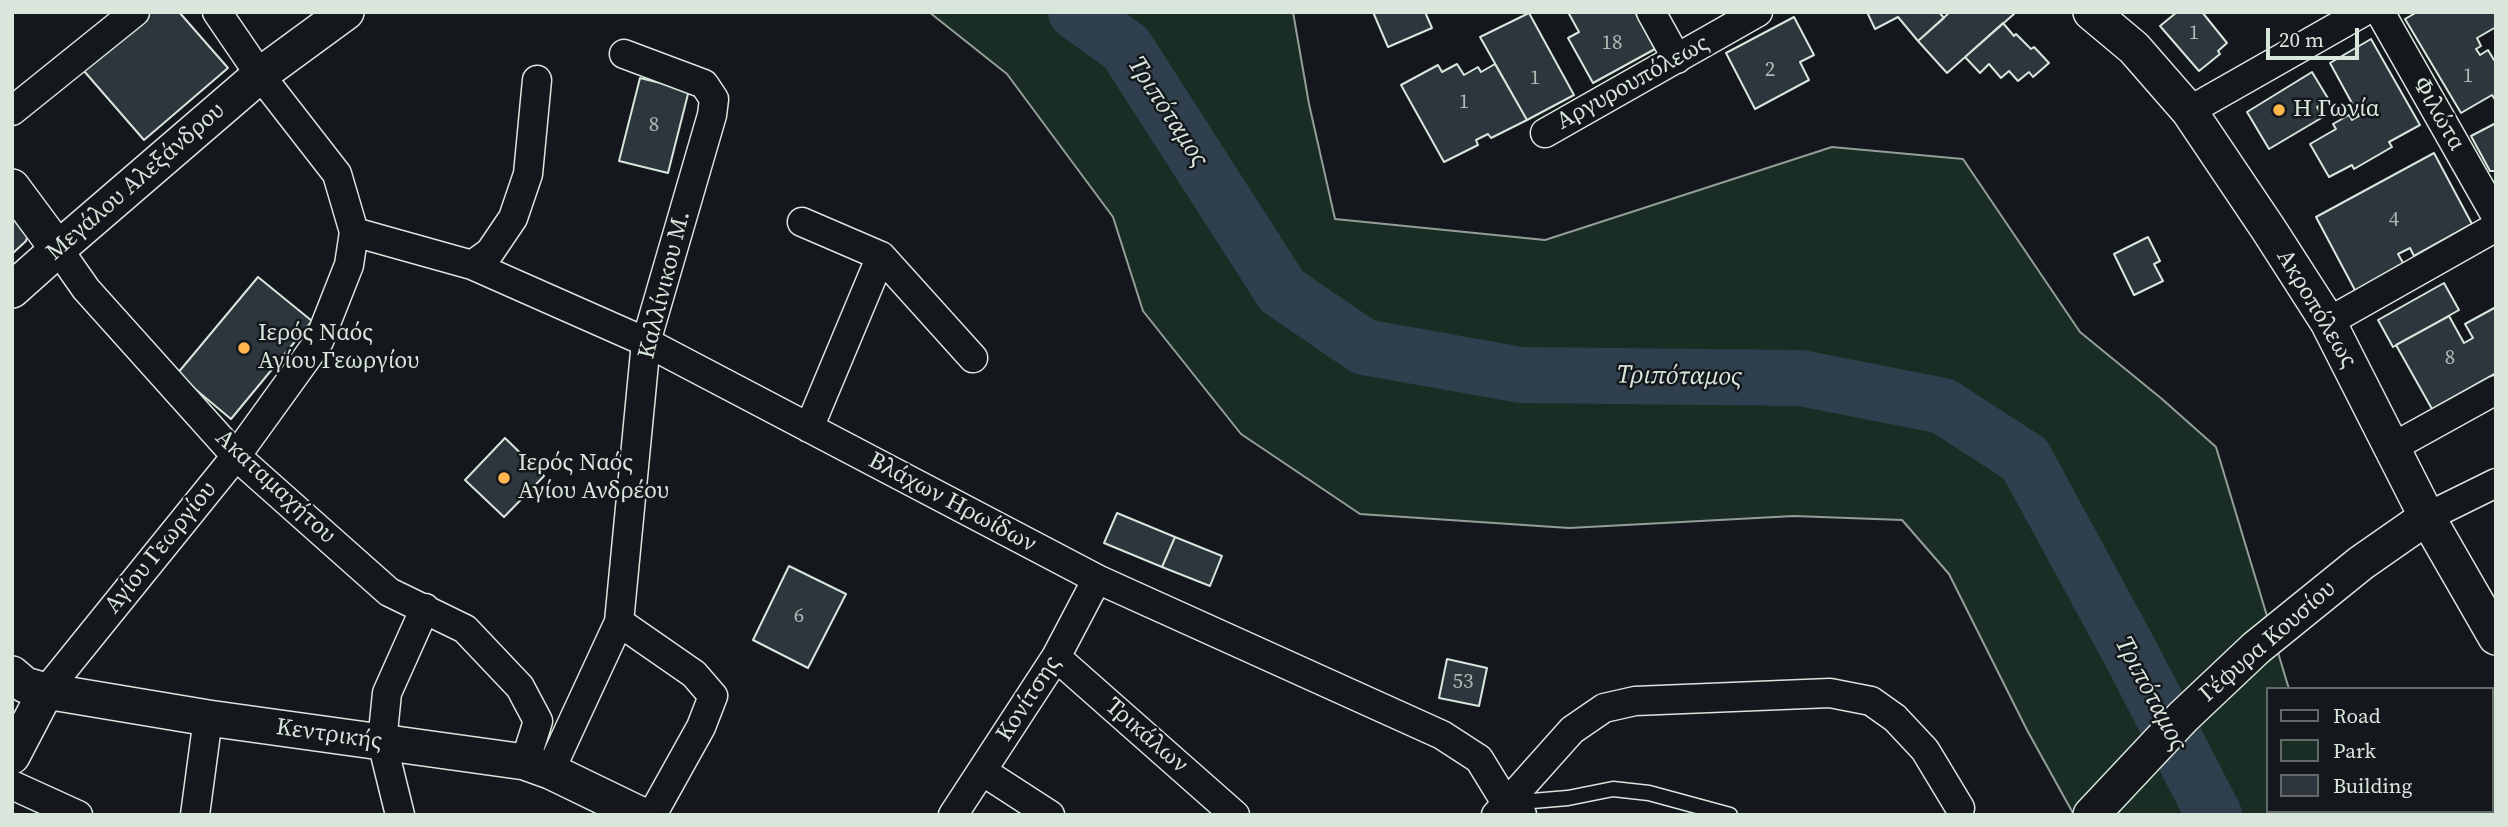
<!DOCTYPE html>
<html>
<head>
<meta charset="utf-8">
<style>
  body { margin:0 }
  #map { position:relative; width:2508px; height:827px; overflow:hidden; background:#14181c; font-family:"Source Serif 4",serif }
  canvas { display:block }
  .frame { position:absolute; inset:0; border:14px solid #d8e6dc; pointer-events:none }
  .legend { position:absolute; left:2266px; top:687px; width:228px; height:126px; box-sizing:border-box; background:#14181c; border:2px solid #626a69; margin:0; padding:9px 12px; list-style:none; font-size:21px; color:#d8e6dc }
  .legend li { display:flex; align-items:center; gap:14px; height:35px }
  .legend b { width:35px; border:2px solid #626a69 }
  .scale { position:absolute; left:2266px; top:28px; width:93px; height:32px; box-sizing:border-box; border:4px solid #d8e6dc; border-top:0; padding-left:9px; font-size:21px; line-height:24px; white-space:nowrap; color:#d8e6dc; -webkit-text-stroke:5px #14181c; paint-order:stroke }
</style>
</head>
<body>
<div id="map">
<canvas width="2508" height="827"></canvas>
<div class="frame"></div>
<ul class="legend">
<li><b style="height:9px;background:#14181c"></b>Road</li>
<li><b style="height:19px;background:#1a2d24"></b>Park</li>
<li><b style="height:19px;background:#2c363c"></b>Building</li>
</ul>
<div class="scale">20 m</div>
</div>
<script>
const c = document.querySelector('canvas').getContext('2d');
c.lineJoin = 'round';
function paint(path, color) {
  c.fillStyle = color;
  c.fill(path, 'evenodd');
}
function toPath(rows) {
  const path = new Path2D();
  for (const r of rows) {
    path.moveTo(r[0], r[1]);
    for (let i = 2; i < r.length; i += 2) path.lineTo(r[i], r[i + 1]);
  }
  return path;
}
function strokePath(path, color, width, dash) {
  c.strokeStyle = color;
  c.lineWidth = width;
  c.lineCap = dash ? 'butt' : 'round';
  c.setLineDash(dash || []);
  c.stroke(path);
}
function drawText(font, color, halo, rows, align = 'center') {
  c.font = font + ' "Source Serif 4",serif';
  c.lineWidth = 5;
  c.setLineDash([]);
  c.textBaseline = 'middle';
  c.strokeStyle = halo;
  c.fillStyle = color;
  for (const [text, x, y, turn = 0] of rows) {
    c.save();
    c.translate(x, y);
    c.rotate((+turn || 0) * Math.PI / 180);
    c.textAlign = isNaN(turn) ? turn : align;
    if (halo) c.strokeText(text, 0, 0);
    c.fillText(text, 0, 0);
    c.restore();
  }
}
const green = toPath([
  [929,12,1293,12,1309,104,1335,219,1545,240,1832,147,1963,159,2080,332,2162,399,2216,447,2289,689,2268,689,2268,811,2359,811,2362,815,2074,815,2027,730,1949,574,1902,520,1794,516,1569,528,1360,514,1241,434,1143,311,1113,217,1007,74,929,12]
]);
const river = toPath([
  [1076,12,1126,48,1282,291,1364,347,1521,375,1801,378,1943,406,2025,459,2131,654,2214,815]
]);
const building = toPath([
  [151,12,179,12,228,68,144,140,84,71,151,12],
  [1373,12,1425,12,1432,28,1388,47,1373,12],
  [1568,12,1635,12,1655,49,1593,83,1568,38,1579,32,1568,12],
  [1867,12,1939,12,1944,18,1918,41,1898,17,1875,29,1867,12],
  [1950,12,2012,12,2014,14,1947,73,1918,41,1950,12],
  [2177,12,2202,12,2227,43,2218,51,2220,54,2199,71,2160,26,2177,12],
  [2417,12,2496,12,2496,27,2477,38,2481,46,2476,49,2480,55,2488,50,2494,60,2496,59,2496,101,2492,95,2461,113,2405,19,2417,12],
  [1529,13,1574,95,1527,120,1480,37,1529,13],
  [1794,17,1814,55,1800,62,1809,80,1755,109,1726,53,1794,17],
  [2003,23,2014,36,2016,34,2031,49,2034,47,2049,63,2033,77,2029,72,2018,81,2009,71,2001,78,1989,64,1980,73,1965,57,2003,23],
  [2371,39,2420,125,2389,142,2392,147,2354,169,2352,165,2329,177,2310,144,2336,129,2333,124,2349,115,2352,120,2359,116,2330,63,2371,39],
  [1457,64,1464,75,1478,67,1481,72,1495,64,1527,120,1491,138,1488,134,1476,140,1478,145,1444,162,1401,85,1438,65,1442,72,1457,64],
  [2312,72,2329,100,2317,107,2323,117,2269,149,2247,112,2312,72],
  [640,78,689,90,668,173,619,161,640,78],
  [2496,123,2496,171,2490,171,2471,136,2496,123],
  [2434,153,2472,224,2414,256,2410,248,2398,254,2406,268,2357,294,2316,217,2434,153],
  [12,204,31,224,26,241,12,254,12,204],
  [2148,237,2160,261,2154,264,2163,281,2134,295,2114,254,2148,237],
  [258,277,312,321,231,419,177,374,258,277],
  [2444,283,2459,310,2393,347,2378,320,2444,283],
  [2496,307,2496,373,2432,409,2396,345,2449,316,2464,343,2473,338,2465,324,2496,307],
  [505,438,544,476,504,517,465,480,505,438],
  [1117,513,1175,537,1162,567,1104,543,1117,513],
  [1175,537,1222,556,1210,586,1162,567,1175,537],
  [789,566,846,594,808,668,753,640,789,566],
  [1447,659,1487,668,1479,706,1439,698,1447,659]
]);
const service = toPath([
  [1508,803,1568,798,1613,789,1649,793,1730,815]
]);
const minor = toPath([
  [1651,12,1677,59],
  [2380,12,2496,216],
  [12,111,135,12],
  [2189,111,2363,12],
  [1545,133,1758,12],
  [802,222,881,256,973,358],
  [354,232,472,265,646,342,1097,579,1442,735,1479,759,1506,803,1522,815],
  [58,249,86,289,236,456,389,592,465,629,520,687,538,721,525,762],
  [472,265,490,252,513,218,528,174,537,80],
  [2328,322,2496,227],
  [809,428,881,256],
  [2393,447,2496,390],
  [2427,517,2496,483],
  [619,622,694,674,713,696,701,727,652,815],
  [1056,657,1235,815],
  [46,691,236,456,319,341,349,265,354,232,337,174,260,75,217,12],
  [550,771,619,622,646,342,712,115,714,99,704,84,624,54],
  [982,771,1050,815],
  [12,785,78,815],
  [195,815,208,718],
  [400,815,382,742,387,693,425,608],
  [953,815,1056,657,1097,579],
  [1496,815,1572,730,1604,708,1635,701,1830,693,1871,701,1895,718,1925,750,1960,808]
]);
const tertiary = toPath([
  [2091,12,2134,48,2189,111,2269,230,2328,322,2427,517,2496,637],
  [12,187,58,249],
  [12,290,58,249,260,75,346,12],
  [12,674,25,685,46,691,208,718,525,762,550,771,641,815],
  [12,756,46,691],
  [2091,815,2183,717,2256,648,2361,563,2427,517]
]);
const markers = [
  [2279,110,7,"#ffb74d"],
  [244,348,7,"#ffb74d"],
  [504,478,7,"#ffb74d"]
];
const numberNames = [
  ["1",2194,34],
  ["18",1612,44],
  ["2",1770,71],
  ["1",2468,77],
  ["1",1535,79],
  ["1",1464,103],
  ["8",654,126],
  ["4",2394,221],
  ["8",2450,359],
  ["6",799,617],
  ["53",1463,683]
];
const streetNames = [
  ["Αργυρουπόλεως",1633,83,-29],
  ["Φιλώτα",2438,114,60],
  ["Μεγάλου Αλεξάνδρου",136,182,-41],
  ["Καλλίνικου Μ.",665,285,-76],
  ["Ακροπόλεως",2316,309,59],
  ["Ακαταμαχήτου",275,487,43],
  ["Βλάχων Ηρωίδων",952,503,28],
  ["Αγίου Γεωργίου",161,548,-51],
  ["Γέφυρα Κουσίου",2268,642,-41],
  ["Κονίτσης",1029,699,-57],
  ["Κεντρικής",329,735,8],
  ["Τρικάλων",1146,736,41]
];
const poiNames = [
  ["Η Γωνία",2293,110],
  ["Ιερός Ναός",258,334],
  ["Αγίου Γεωργίου",258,362],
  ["Ιερός Ναός",518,464],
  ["Αγίου Ανδρέου",518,492]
];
const waterNames = [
  ["Τριπόταμος",1167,112,57],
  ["Τριπόταμος",1679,377,1],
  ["Τριπόταμος",2150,694,62]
];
paint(green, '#1a2d24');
strokePath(green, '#939e99', 2);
strokePath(river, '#2f3f4d', 56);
paint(building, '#2c363c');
strokePath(building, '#d8e6dc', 2);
strokePath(service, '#d8e6dc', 17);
strokePath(minor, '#d8e6dc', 31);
strokePath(tertiary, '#d8e6dc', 38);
strokePath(service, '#14181c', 14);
strokePath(minor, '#14181c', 28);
strokePath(tertiary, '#14181c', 35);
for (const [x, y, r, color] of markers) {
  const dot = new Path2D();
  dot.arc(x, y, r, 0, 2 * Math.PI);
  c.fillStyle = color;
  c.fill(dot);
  strokePath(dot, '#14181c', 2.5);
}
drawText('21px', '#adbab4', null, numberNames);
drawText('24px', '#d8e6dc', '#14181c', streetNames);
drawText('24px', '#d8e6dc', '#14181c', poiNames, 'left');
drawText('italic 26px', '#d8e6dc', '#14181c', waterNames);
</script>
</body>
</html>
